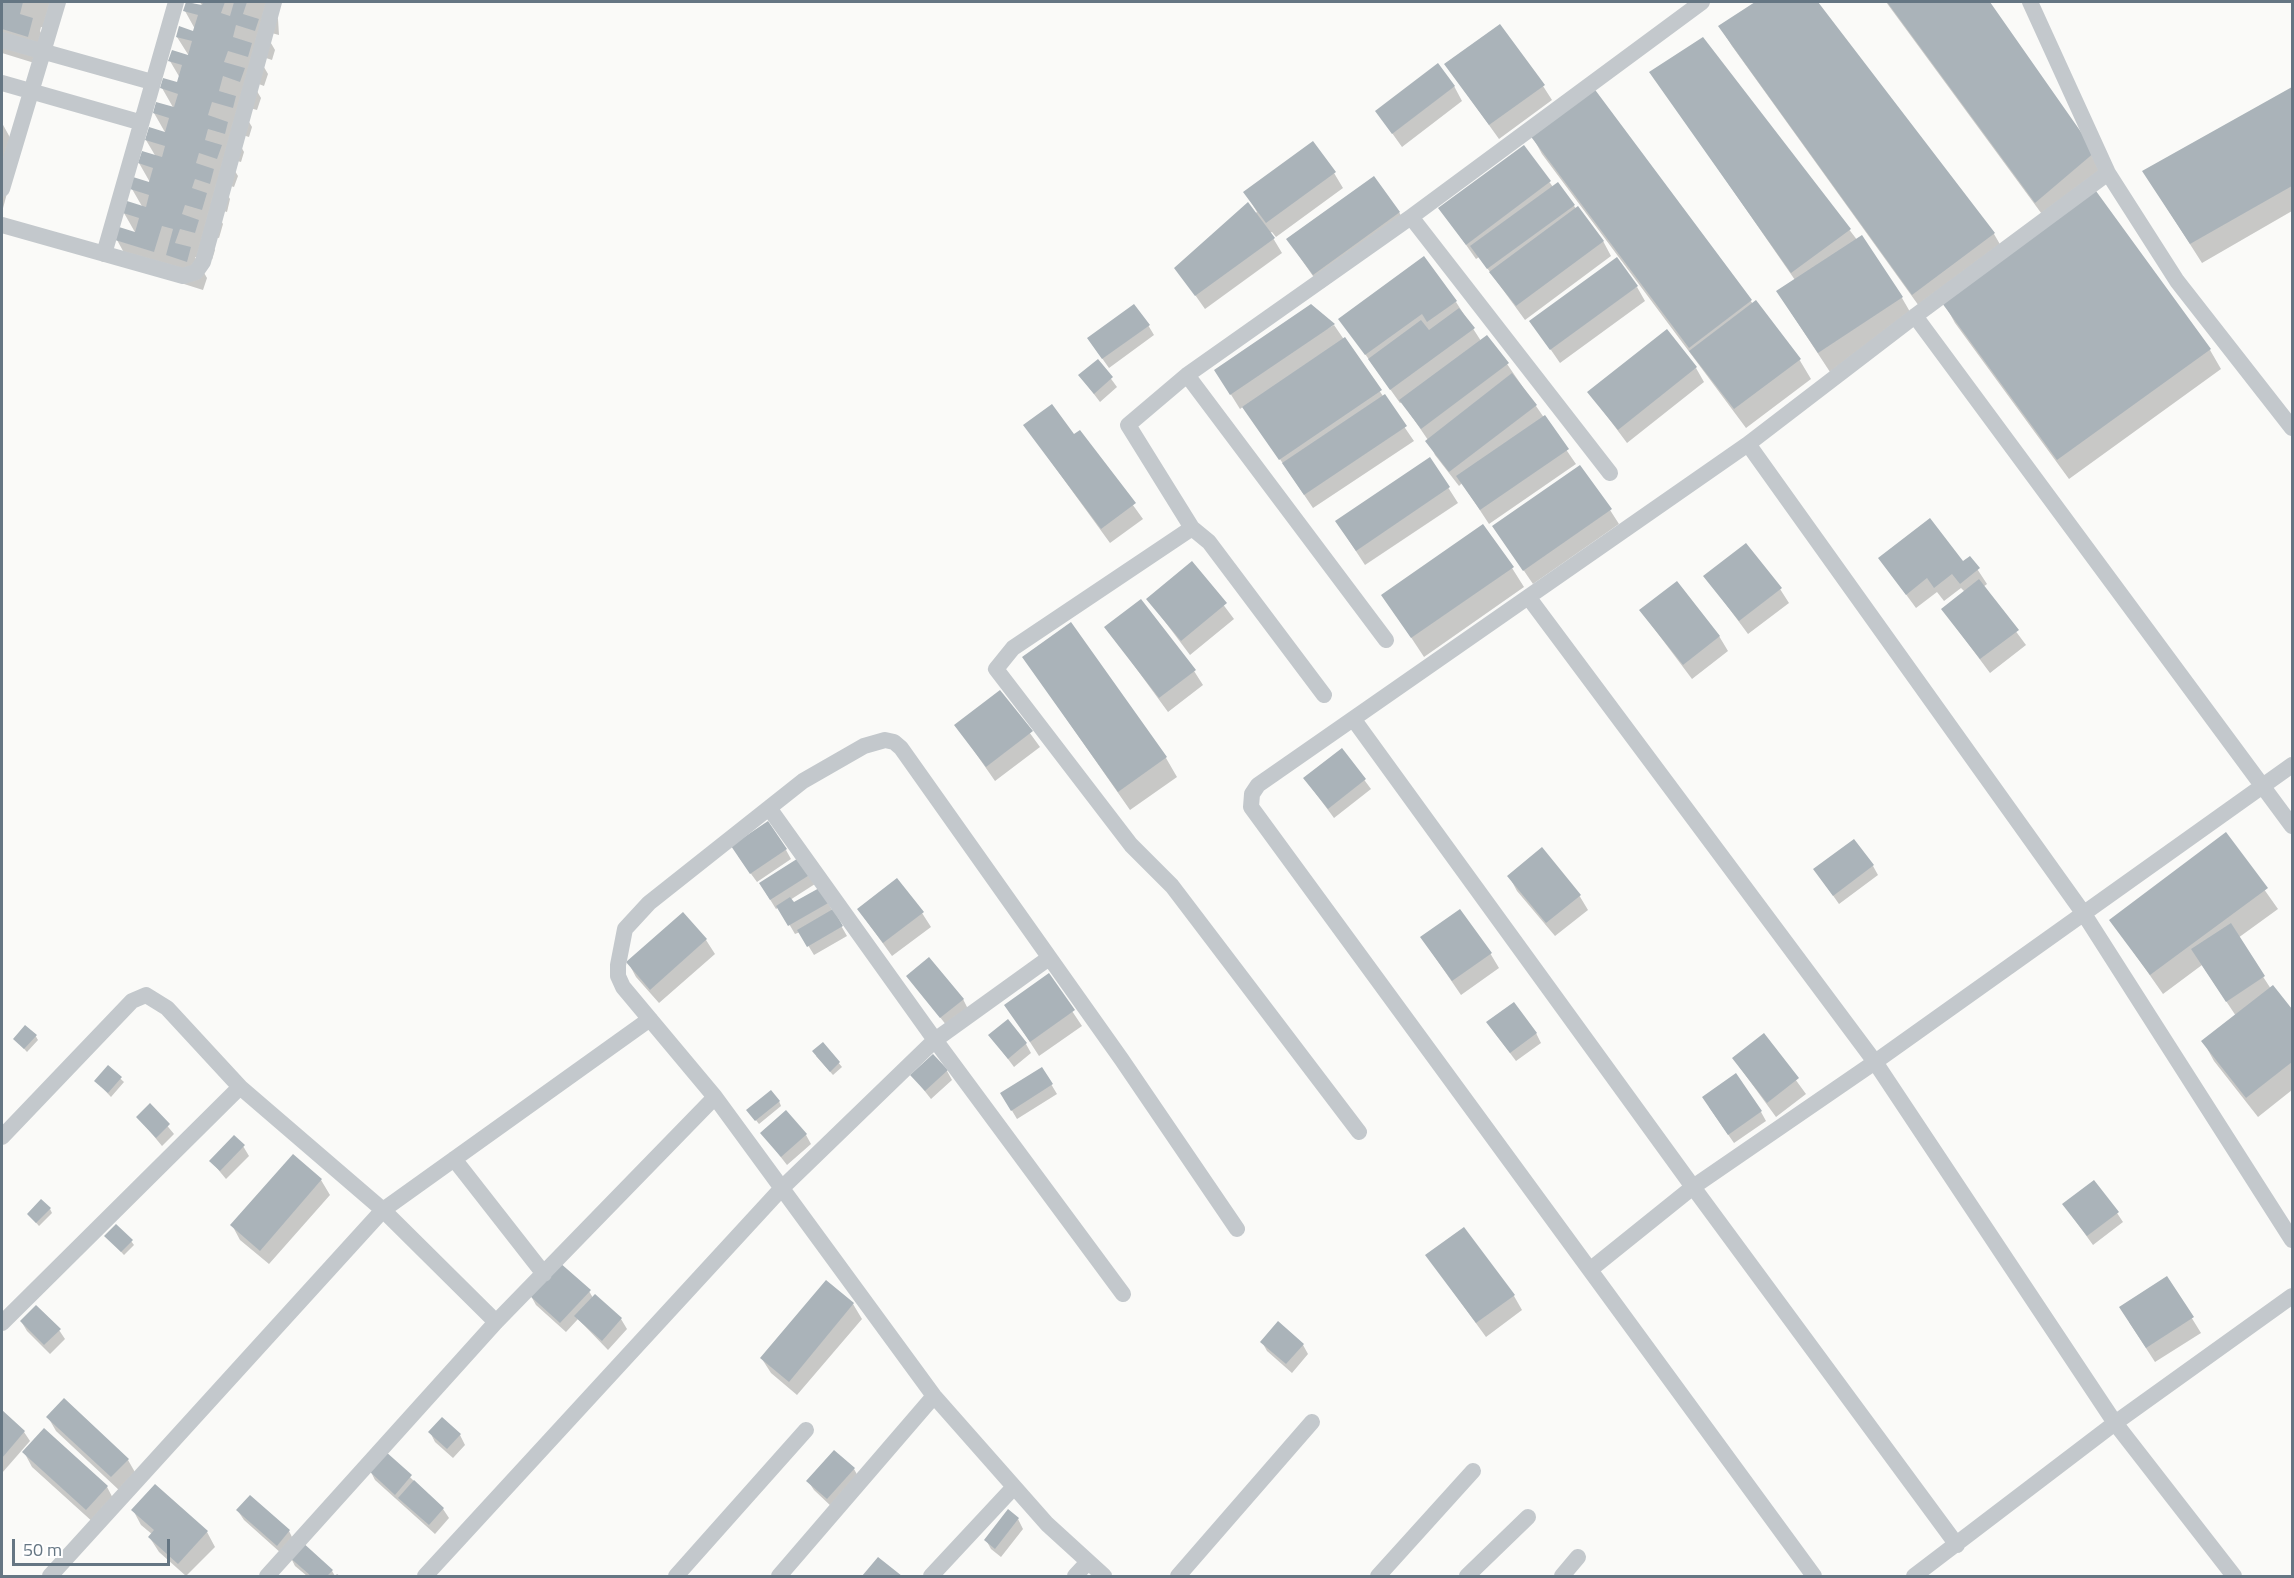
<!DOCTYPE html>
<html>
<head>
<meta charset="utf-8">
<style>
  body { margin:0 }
  #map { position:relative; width:2294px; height:1578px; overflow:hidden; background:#fafaf8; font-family:"Titillium Web",sans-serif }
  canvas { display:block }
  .frame { position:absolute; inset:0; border:3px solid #657683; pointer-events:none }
  .scale { position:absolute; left:12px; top:1539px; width:158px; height:27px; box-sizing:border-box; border:3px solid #657683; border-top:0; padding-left:8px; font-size:18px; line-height:21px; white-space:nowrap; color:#657683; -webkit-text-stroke:4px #fff; paint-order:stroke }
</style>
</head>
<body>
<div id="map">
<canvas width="2294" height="1578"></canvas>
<div class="frame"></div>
<div class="scale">50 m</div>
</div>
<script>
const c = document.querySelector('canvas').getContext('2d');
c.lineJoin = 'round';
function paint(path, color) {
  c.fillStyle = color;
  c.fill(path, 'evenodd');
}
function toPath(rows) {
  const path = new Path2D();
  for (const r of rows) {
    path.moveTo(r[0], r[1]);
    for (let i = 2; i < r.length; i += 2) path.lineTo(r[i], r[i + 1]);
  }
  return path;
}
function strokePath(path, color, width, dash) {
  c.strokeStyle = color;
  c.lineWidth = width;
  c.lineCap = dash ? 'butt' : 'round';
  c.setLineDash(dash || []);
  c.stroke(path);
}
const shadow = toPath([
  [2,2,63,2,54,32,41,27,40,31,49,48,44,66,2,53],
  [187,2,202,6,200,2,268,2,278,19,279,35,264,31,275,50,272,60,257,55,268,74,264,86,251,81,261,98,257,110,239,105,252,127,249,137,233,132,244,152,241,162,227,158,238,176,234,187,221,183,230,199,227,212,214,208,223,224,219,238,206,235,215,250,212,260,203,244,210,261,195,257,207,278,203,290,184,284,174,267,133,269,117,240,136,234,124,213,143,208,132,189,151,184,139,163,156,157,146,140,166,134,154,113,174,109,162,88,178,83,180,78,170,61,189,56,177,37,194,33,195,29,185,11],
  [1758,2,1816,2,1994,234,2005,253,1924,313,1732,46,1720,27],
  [1886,2,1989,2,2106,172,2047,221],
  [1702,39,1902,298,1913,317,1830,372,1790,311,1795,280,1651,72],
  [1446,65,1543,86,1552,100,1499,139],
  [1454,86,1462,101,1402,147,1377,112],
  [1592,89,1753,304,1799,359,1811,379,1746,428,1542,154,1531,134],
  [2292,89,2292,211,2202,263,2144,172],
  [2,123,18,152,2,212],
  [1524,147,1553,187,1574,206,1603,241,1611,256,1525,320,1479,257,1476,259,1440,208],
  [1334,173,1343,188,1276,237,1272,232,1270,233,1282,253,1205,309,1176,268,1257,212,1245,192],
  [1399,212,1407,227,1322,289,1288,240],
  [1637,287,1645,301,1560,363,1531,321],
  [1456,302,1481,341,1507,364,1576,464,1489,524,1462,483,1459,486,1435,455,1428,440,1402,402,1400,403,1340,319],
  [1944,303,2210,350,2221,369,2069,479,1955,323],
  [1148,325,1154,335,1109,368,1094,347],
  [1334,325,1414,441,1313,508,1244,406,1240,409,1225,385],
  [1098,361,1117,387,1100,402,1080,376],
  [1696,368,1704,382,1627,443,1589,392],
  [1025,426,1074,436,1080,432,1143,519,1110,543],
  [1430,459,1458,503,1365,565,1346,536],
  [1610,510,1619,524,1533,584,1494,527],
  [1970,558,1987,584,1983,587,2026,645,1990,673,1943,610,1965,592,1961,588,1944,601,1937,592,1916,608,1880,559,1963,563],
  [1192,563,1234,619,1190,655,1148,599],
  [1512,568,1524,587,1424,657,1383,595],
  [1705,576,1780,589,1789,603,1748,634],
  [1641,611,1719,636,1728,651,1692,679],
  [1106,627,1194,671,1203,685,1168,712],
  [1024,658,1166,758,1177,777,1130,810],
  [1000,692,1040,747,995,781,956,725],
  [1342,750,1371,789,1334,818,1305,779],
  [2225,834,2278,909,2238,938,2271,989,2273,987,2292,1012,2292,1090,2258,1117,2214,1061,2203,1041,2236,1016,2202,965,2163,994,2111,920],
  [786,850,791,859,757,882,738,856],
  [800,859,815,884,790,900,793,904,820,889,847,936,814,955,800,932,795,934,779,907,776,909,766,893],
  [1873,866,1878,875,1839,904,1815,870],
  [1509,876,1579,895,1588,910,1555,936,1517,891],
  [858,909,922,913,931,927,892,956],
  [683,914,706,940,715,954,659,1003,636,977,628,962],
  [1422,938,1490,953,1499,968,1461,995],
  [1048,975,1082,1026,1039,1056,1006,1005],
  [908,977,963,999,968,1009,947,1026],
  [1494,1032,1536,1033,1541,1043,1516,1061],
  [35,1035,38,1040,27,1052,15,1039],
  [990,1035,1026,1044,1031,1053,1014,1067],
  [1763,1035,1806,1094,1776,1117,1733,1058],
  [823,1044,842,1067,833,1075,816,1056],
  [108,1067,124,1082,111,1097,96,1081],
  [1042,1069,1057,1094,1017,1119,1002,1094],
  [947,1071,952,1080,931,1099,912,1075],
  [779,1101,781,1106,759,1124,751,1114],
  [150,1105,174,1134,162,1146,138,1117],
  [1709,1107,1761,1112,1766,1121,1734,1143],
  [762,1133,806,1135,811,1144,787,1165],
  [243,1146,249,1156,226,1179,211,1161],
  [293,1156,321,1180,330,1195,269,1264,240,1240,232,1225],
  [2064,1205,2117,1213,2123,1222,2093,1245],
  [50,1209,52,1213,39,1226,28,1214],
  [106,1236,131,1241,134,1245,124,1255],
  [1427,1256,1514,1296,1522,1310,1486,1337],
  [2167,1278,2201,1333,2155,1362,2129,1322],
  [589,1291,593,1298,595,1296,621,1319,627,1329,608,1350,578,1319,566,1332,536,1305,531,1296],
  [853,1304,862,1319,797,1395,771,1373,762,1359],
  [21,1321,59,1330,65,1339,50,1354,27,1331],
  [1262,1342,1303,1345,1308,1354,1292,1373,1267,1351],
  [2,1412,24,1432,30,1441,2,1473],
  [48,1417,128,1460,136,1474,120,1491,56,1431],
  [44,1430,107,1487,115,1502,95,1524,32,1467,24,1452],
  [430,1432,460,1435,465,1445,453,1458,435,1442],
  [385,1453,443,1509,449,1518,435,1534,375,1480,370,1470],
  [854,1469,859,1478,833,1508,814,1490,808,1481],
  [133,1510,207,1532,215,1547,186,1576,159,1552,150,1538,153,1535,141,1525],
  [238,1511,289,1531,294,1541,282,1554,244,1520],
  [1018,1519,1023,1529,1001,1557,991,1549,986,1540],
  [290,1556,332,1571,335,1576,337,1574,340,1576,307,1576,295,1566]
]);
const building = toPath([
  [2,2,23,2,20,14,33,18,28,37,2,29],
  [186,2,202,5,203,2,225,2,221,13,230,16,234,2,247,2,243,14,259,19,255,31,236,25,233,37,252,43,248,57,228,51,224,62,245,68,240,82,223,76,219,91,236,96,233,108,212,102,208,115,228,122,225,134,208,129,205,140,222,145,217,159,199,153,196,163,214,169,210,184,195,179,192,188,207,193,202,210,185,205,182,214,199,220,195,233,180,229,175,243,191,247,187,262,166,255,173,229,162,226,154,252,115,240,119,227,135,232,139,218,123,213,127,201,146,207,149,195,130,189,133,177,149,182,153,168,138,163,142,151,162,157,165,146,145,140,149,127,165,132,169,118,153,113,156,102,174,107,178,94,160,88,163,78,177,82,182,65,168,61,172,50,188,55,192,41,176,37,179,26,193,31,198,15,183,11],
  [1755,2,1818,2,1995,233,1912,295,1718,26],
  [1887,2,1990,2,2095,152,2035,203],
  [1500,24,1545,85,1489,125,1444,64],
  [1703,37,1851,229,1791,273,1649,72],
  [1438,63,1455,86,1392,134,1375,111],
  [1593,87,1752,300,1689,348,1529,134],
  [2292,87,2292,186,2190,244,2142,171],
  [1313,141,1336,172,1266,223,1243,192],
  [1524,145,1551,181,1466,245,1438,208],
  [1374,176,1400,212,1313,275,1286,239],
  [1558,182,1575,205,1487,269,1470,246],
  [2096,191,2211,349,2057,460,1942,303],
  [1248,202,1275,238,1195,296,1174,268],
  [1578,206,1604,241,1516,306,1489,272],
  [1862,235,1903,297,1818,353,1776,291],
  [1424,256,1457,301,1427,322,1422,314,1365,355,1338,319],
  [1617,257,1638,286,1550,350,1529,321],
  [1756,300,1801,359,1734,409,1689,351],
  [1134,304,1150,325,1102,359,1087,338],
  [1311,304,1335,324,1230,395,1214,370],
  [1459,308,1475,328,1390,390,1368,359,1421,320,1429,330],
  [1667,329,1697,367,1618,430,1587,392],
  [1487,335,1509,363,1421,429,1399,400],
  [1345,337,1382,390,1279,460,1242,407],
  [1098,359,1113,377,1094,394,1078,375],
  [1512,373,1537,405,1449,472,1425,441],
  [1385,394,1407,426,1304,495,1282,463],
  [1052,404,1074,434,1080,430,1136,503,1101,529,1023,425],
  [1545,415,1569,449,1480,510,1456,476],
  [1430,457,1450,487,1356,551,1335,521],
  [1580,465,1612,509,1523,571,1492,526],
  [1930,518,1963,561,1970,556,1980,568,1960,584,1952,574,1934,588,1927,578,1906,595,1878,558],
  [1483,524,1514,567,1411,638,1381,595],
  [1746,543,1782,588,1739,621,1703,576],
  [1192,561,1227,603,1181,641,1146,599],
  [1979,579,2019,630,1980,659,1941,609],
  [1677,581,1720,636,1683,665,1639,610],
  [1141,599,1196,670,1159,698,1104,627],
  [1071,622,1167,757,1118,792,1022,657],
  [1000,690,1033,731,986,767,954,725],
  [1342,748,1366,779,1328,809,1303,778],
  [768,821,787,849,750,874,731,846],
  [2226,832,2268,888,2150,975,2109,920],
  [1854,839,1874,865,1833,896,1813,869],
  [1542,847,1581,895,1546,923,1507,876],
  [800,857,811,874,770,900,759,883],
  [897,878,924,912,883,943,857,909],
  [821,887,830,902,788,926,776,906,790,897,794,902],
  [833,909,843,926,807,947,797,930],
  [1460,909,1492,953,1452,981,1420,937],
  [683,912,707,939,650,990,626,962],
  [2231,923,2265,976,2226,1002,2191,949],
  [929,957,964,999,940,1018,906,976],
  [1049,973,1075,1010,1030,1042,1004,1005],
  [2273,985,2292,1009,2292,1062,2246,1098,2201,1041],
  [1514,1002,1537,1033,1510,1053,1486,1022],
  [1008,1019,1027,1043,1008,1059,988,1035],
  [25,1025,37,1035,24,1049,13,1039],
  [1764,1033,1799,1078,1767,1103,1732,1058],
  [823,1042,840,1062,830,1072,812,1051],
  [933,1054,948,1070,925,1091,910,1075],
  [108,1065,122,1077,108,1093,94,1081],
  [1042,1067,1053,1084,1011,1111,1000,1093],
  [1736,1073,1762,1111,1728,1135,1702,1097],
  [771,1090,780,1101,755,1121,746,1110],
  [150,1103,170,1124,156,1138,136,1117],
  [786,1110,807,1134,781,1157,760,1133],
  [234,1135,245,1145,220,1171,209,1161],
  [293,1154,322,1179,260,1251,230,1225],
  [2094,1180,2119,1212,2087,1236,2062,1204],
  [41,1199,51,1208,36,1223,27,1214],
  [116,1224,133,1240,121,1252,104,1236],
  [1464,1227,1515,1295,1476,1323,1425,1255],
  [559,1262,591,1290,560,1323,529,1295],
  [2167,1276,2194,1317,2146,1348,2119,1307],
  [826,1280,854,1303,789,1382,760,1358],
  [595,1294,622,1318,602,1341,574,1316],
  [36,1305,61,1329,44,1345,20,1321],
  [1278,1321,1304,1344,1286,1364,1260,1342],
  [64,1398,129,1459,111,1477,46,1417],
  [2,1410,25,1431,2,1458],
  [442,1417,461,1434,447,1449,428,1432],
  [44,1428,108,1486,86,1510,22,1452],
  [834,1450,855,1468,827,1499,806,1481],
  [385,1451,412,1475,395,1495,368,1470],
  [414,1480,444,1508,429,1525,398,1498],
  [155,1484,208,1531,178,1564,148,1537,154,1530,131,1510],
  [250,1495,290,1530,277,1546,236,1510],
  [1008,1509,1019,1518,995,1549,984,1540],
  [301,1541,333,1570,327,1576,311,1576,288,1556],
  [878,1557,902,1576,862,1576]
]);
const street = toPath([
  [2030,2,2108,173],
  [2,40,152,82],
  [2,83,139,122],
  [2,189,58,2],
  [1411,217,1610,473],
  [2,225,183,276,196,272,203,262,274,2],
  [104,254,176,2],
  [1915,316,2292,826],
  [1187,375,1386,640],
  [1748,444,2084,914,2292,1240],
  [1192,528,1013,648,996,669,1131,845,1172,886,1359,1132],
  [1529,598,1875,1062,2115,1423,2234,1576],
  [1324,695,1209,542,1192,528,1128,425,1187,375,1411,217,1702,2],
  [1354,720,1693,1187,1957,1545],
  [769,808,935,1040,1123,1294],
  [240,1087,383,1210,496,1322],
  [2,1137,132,1001,146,995,167,1008,240,1087,2,1323],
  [454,1159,544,1274],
  [1591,1269,1693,1187,1875,1062,2292,765],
  [50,1576,383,1210,650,1019],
  [267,1576,496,1322,715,1097],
  [425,1576,782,1188,935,1040,1049,958],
  [676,1576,806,1430],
  [779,1576,934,1396],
  [931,1576,1013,1488],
  [1075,1576,1088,1562],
  [1104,1576,1047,1524,934,1396,715,1097,623,987,618,976,618,965,625,929,649,903,803,781,864,746,885,740,894,742,901,748,1122,1060,1237,1229],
  [1178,1576,1312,1422],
  [1378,1576,1473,1471],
  [1467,1576,1528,1517],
  [1562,1576,1578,1557],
  [1814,1576,1251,807,1252,794,1258,785,1748,444,1915,316,2108,173,2177,281,2292,428],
  [1914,1576,2115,1423,2292,1296]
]);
paint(shadow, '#0003');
paint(building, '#aab3b9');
strokePath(street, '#c3c8cc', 16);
</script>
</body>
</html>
